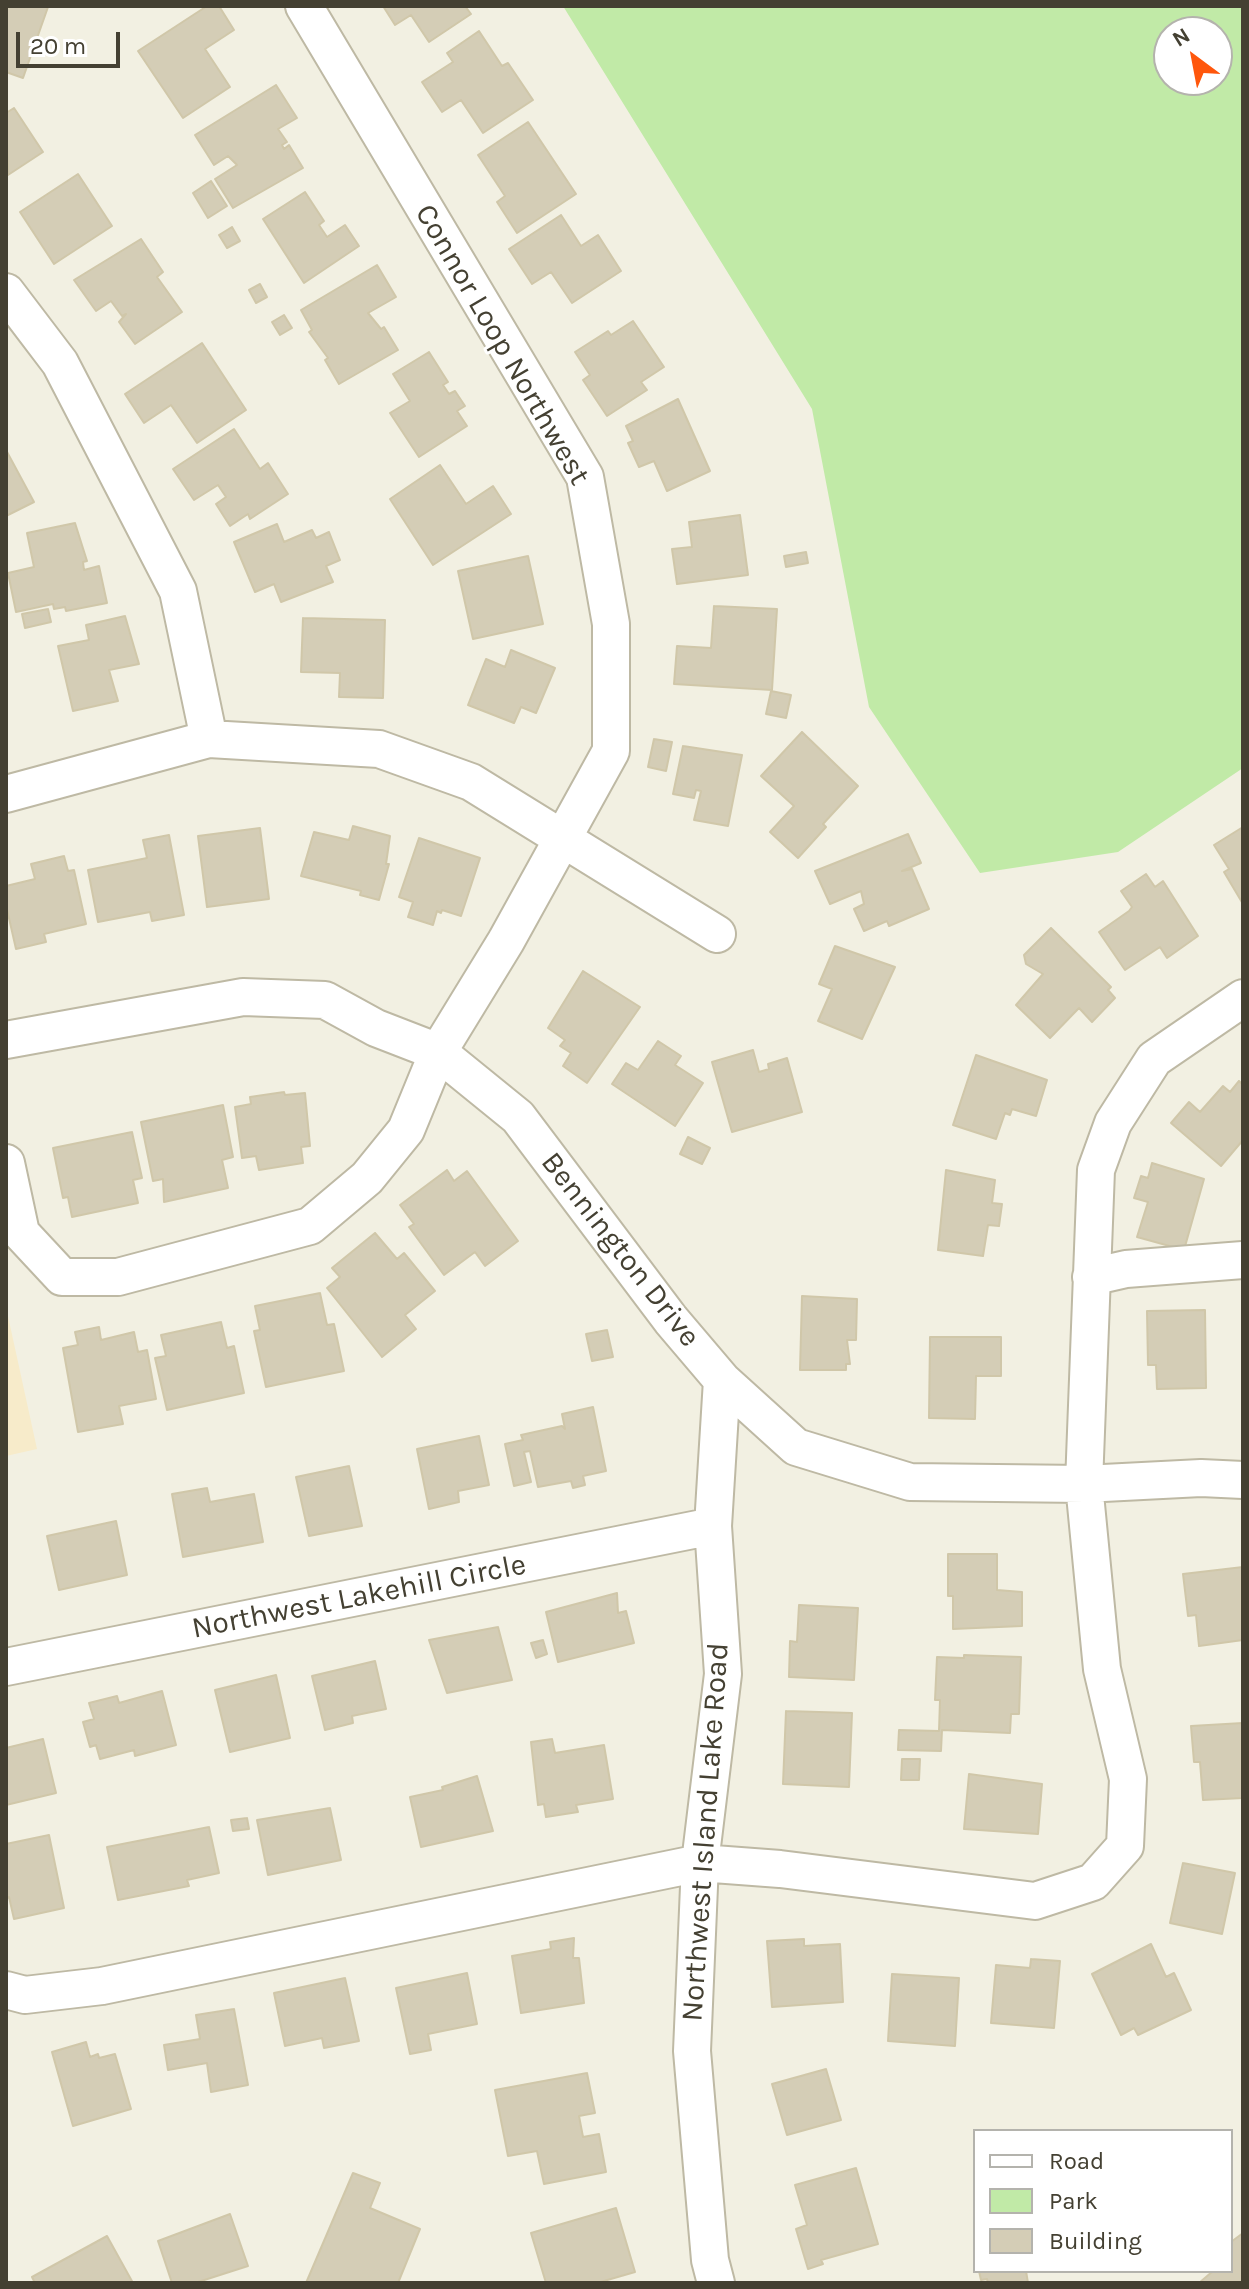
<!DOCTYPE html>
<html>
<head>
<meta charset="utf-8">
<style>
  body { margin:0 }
  #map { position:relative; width:1249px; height:2289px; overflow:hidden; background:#f2f0e2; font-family:Karla,sans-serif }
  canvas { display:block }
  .frame { position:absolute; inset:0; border:8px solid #444032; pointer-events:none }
  .legend { position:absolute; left:973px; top:2129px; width:260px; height:144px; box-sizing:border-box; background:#fff; border:2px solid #b4b3ad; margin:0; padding:10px 14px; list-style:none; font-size:24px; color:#444032 }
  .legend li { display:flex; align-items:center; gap:16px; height:40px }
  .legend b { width:40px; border:2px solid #b4b3ad }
  .north { position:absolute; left:1153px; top:16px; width:80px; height:80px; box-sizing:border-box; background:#fff; border:2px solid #b4b3ad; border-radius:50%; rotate:328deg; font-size:22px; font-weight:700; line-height:32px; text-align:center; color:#444032 }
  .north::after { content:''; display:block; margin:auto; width:28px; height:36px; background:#ff570c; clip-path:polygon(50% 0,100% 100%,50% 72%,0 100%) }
  .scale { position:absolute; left:16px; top:32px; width:104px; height:36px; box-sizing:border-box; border:4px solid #444032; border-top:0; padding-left:10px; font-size:24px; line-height:28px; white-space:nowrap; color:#444032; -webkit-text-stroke:6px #fff; paint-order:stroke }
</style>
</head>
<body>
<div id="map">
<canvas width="1249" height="2289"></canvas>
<div class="frame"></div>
<ul class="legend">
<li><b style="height:10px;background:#fff"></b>Road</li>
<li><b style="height:22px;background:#c1eaa7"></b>Park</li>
<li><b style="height:22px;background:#d4cdb6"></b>Building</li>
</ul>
<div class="north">N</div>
<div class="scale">20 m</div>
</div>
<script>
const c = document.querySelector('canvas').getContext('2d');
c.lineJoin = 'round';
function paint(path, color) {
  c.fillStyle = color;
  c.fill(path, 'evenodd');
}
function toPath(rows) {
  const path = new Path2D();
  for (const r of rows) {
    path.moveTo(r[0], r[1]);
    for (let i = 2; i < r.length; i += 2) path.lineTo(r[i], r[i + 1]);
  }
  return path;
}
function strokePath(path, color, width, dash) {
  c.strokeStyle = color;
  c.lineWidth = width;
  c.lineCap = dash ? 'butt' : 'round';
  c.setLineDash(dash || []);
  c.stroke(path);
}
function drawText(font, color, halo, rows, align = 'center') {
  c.font = font + ' Karla,sans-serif';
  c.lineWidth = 6;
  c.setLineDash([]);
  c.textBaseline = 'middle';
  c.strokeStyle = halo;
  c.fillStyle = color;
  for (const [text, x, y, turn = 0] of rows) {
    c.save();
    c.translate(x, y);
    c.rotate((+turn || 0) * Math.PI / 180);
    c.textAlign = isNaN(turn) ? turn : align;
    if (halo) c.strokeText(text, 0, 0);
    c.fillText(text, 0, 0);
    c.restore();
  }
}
const commercial = toPath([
  [6,1307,37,1449,6,1456]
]);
const green = toPath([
  [563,6,1243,6,1243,768,1118,852,980,873,869,707,812,409],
  [1169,32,1217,32,1217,80,1169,80]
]);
const building = toPath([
  [6,6,48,7,23,78,6,72,6,6],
  [207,6,219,6,234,30,205,49,230,87,183,118,138,51,207,6],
  [383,6,465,6,471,14,429,42,411,15,395,25,383,6],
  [479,31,502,66,508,63,533,100,483,133,461,100,442,112,422,82,453,62,447,53,479,31],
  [276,85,297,118,278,129,287,142,282,145,284,149,289,145,303,168,233,208,215,179,237,165,228,156,214,165,195,135,276,85],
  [14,108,43,152,8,175,6,113,14,108],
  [528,122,576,194,517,233,497,202,505,196,478,155,528,122],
  [78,174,112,226,54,264,20,212,78,174],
  [211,181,227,206,208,218,193,193,211,181],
  [305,192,324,221,319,225,327,237,345,225,359,246,304,283,263,219,305,192],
  [561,215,581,246,598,235,621,271,572,303,551,272,532,284,509,249,561,215],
  [232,227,240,241,227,248,219,235,232,227],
  [141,239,163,272,157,277,182,312,135,344,119,322,126,314,122,316,111,301,96,311,74,280,141,239],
  [377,265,396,297,368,313,381,329,384,327,398,350,339,384,325,360,328,358,309,332,312,330,301,310,377,265],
  [260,284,267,297,256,303,249,290,260,284],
  [284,315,292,328,280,335,272,322,284,315],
  [633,321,664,367,641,382,647,390,607,416,583,380,590,375,575,352,608,331,611,335,633,321],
  [202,343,246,410,197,443,171,405,144,423,125,394,202,343],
  [429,352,448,382,443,385,449,394,455,391,465,406,457,411,467,426,419,457,390,413,410,401,393,374,429,352],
  [678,399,710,471,667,491,654,461,639,467,628,443,633,441,626,426,678,399],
  [234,429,260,469,268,463,288,494,250,519,248,514,230,526,216,504,226,497,218,485,194,500,173,469,234,429],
  [6,450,34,502,6,516,6,450],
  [440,465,466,504,493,486,511,514,433,565,390,499,440,465],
  [740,515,748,575,677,584,672,549,692,547,689,522,740,515],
  [75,523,87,561,83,562,84,570,99,566,107,603,66,611,65,607,54,609,53,604,16,612,8,573,34,567,27,533,75,523],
  [277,524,284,542,312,530,316,538,329,532,340,560,326,566,333,582,281,602,274,584,255,592,234,542,277,524],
  [806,552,808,563,786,567,784,556,806,552],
  [528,556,543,624,473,639,458,571,528,556],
  [714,606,777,609,772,690,674,684,677,646,711,648,714,606],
  [48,609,51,622,25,628,22,614,48,609],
  [125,616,139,664,109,670,118,701,73,711,58,646,89,640,86,625,125,616],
  [303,618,385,620,383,698,339,697,340,673,301,672,303,618],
  [511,650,555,668,536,713,521,707,514,723,468,705,486,659,505,667,511,650],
  [771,691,791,695,786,718,766,714,771,691],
  [802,732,858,786,823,824,826,827,798,858,770,832,794,806,761,776,802,732],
  [654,739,672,742,666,771,648,767,654,739],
  [683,746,742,755,728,826,694,820,701,791,696,790,694,798,673,794,683,746],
  [353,826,390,836,386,864,389,864,379,900,360,895,361,891,301,876,314,832,349,840,353,826],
  [1243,827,1243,904,1224,872,1229,869,1214,845,1243,827],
  [260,828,269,899,207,907,198,836,260,828],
  [908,834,921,863,902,871,912,869,929,909,889,926,887,921,864,931,854,909,864,904,861,891,830,904,815,871,908,834],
  [169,835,184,915,152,921,150,912,98,922,88,870,147,858,143,840,169,835],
  [419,838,480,858,461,916,442,910,441,913,437,911,433,925,408,917,413,902,399,897,419,838],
  [64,856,68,871,74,870,86,924,44,934,46,942,16,949,6,905,6,886,35,879,31,864,64,856],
  [1146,874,1155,887,1163,881,1198,936,1167,958,1160,947,1125,970,1099,932,1129,911,1132,907,1121,891,1146,874],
  [1051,928,1111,987,1108,990,1115,998,1092,1022,1079,1008,1050,1038,1016,1005,1043,974,1026,964,1024,955,1051,928],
  [835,946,895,967,862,1039,818,1021,832,989,819,984,835,946],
  [583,971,640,1007,587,1083,563,1066,571,1053,560,1046,565,1040,548,1028,583,971],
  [658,1041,681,1056,675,1065,703,1083,675,1126,612,1084,626,1063,638,1070,658,1041],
  [753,1050,759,1072,769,1069,768,1064,787,1058,802,1112,732,1132,712,1062,753,1050],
  [976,1055,1047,1080,1036,1116,1012,1109,1010,1115,1005,1113,996,1139,953,1125,976,1055],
  [1239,1081,1243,1085,1243,1140,1221,1166,1171,1123,1189,1102,1200,1112,1223,1086,1230,1092,1239,1081],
  [284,1092,285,1095,305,1093,310,1146,301,1147,303,1163,259,1170,256,1156,242,1158,235,1107,251,1104,250,1097,284,1092],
  [223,1105,233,1157,222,1160,228,1188,164,1202,163,1179,153,1181,141,1122,223,1105],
  [132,1132,142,1178,133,1180,138,1203,72,1217,68,1197,63,1198,53,1148,132,1132],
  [688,1137,710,1148,702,1164,680,1154,688,1137],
  [1152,1163,1204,1179,1184,1250,1137,1237,1148,1202,1134,1198,1141,1176,1148,1178,1152,1163],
  [447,1170,454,1181,467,1171,518,1241,485,1266,475,1252,444,1275,409,1227,414,1224,400,1205,447,1170],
  [946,1170,995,1180,992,1203,1002,1204,999,1226,988,1225,983,1256,938,1250,946,1170],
  [375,1233,397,1259,404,1253,435,1291,405,1315,416,1329,382,1357,327,1288,340,1277,332,1268,375,1233],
  [320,1293,327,1325,334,1324,344,1371,266,1387,254,1331,260,1330,255,1306,320,1293],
  [802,1296,857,1299,856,1340,847,1340,850,1364,846,1364,846,1370,800,1370,802,1296],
  [1205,1310,1206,1388,1157,1389,1156,1365,1148,1365,1147,1311,1205,1310],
  [221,1322,227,1348,234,1346,244,1393,167,1410,155,1358,166,1356,161,1335,221,1322],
  [99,1327,101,1340,134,1332,138,1352,147,1350,156,1399,119,1406,123,1424,78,1432,63,1348,78,1345,75,1332,99,1327],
  [607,1330,613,1357,592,1361,586,1334,607,1330],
  [930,1337,1001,1337,1001,1376,976,1376,975,1419,929,1418,930,1337],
  [593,1407,606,1471,583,1476,585,1485,573,1488,571,1481,538,1487,530,1451,524,1452,531,1482,514,1486,505,1444,523,1440,521,1435,562,1426,565,1429,562,1414,593,1407],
  [479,1436,489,1485,458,1491,459,1502,429,1509,417,1449,479,1436],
  [349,1466,362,1526,309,1536,296,1477,349,1466],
  [207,1488,210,1502,254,1494,263,1542,183,1557,172,1494,207,1488],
  [116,1521,127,1575,59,1590,47,1536,116,1521],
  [948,1554,997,1554,997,1590,1022,1592,1022,1626,953,1629,953,1596,948,1596,948,1554],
  [1243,1567,1243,1640,1199,1646,1196,1615,1188,1616,1183,1574,1243,1567],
  [617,1593,618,1613,626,1611,634,1643,558,1662,546,1612,617,1593],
  [799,1605,858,1608,854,1680,789,1677,790,1641,797,1642,799,1605],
  [498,1627,512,1680,447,1693,429,1640,498,1627],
  [543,1640,547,1654,536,1658,531,1643,543,1640],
  [964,1655,1021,1657,1019,1714,1011,1714,1010,1733,942,1730,941,1751,898,1750,899,1730,939,1731,940,1700,935,1700,937,1657,964,1658,964,1655],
  [375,1661,386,1709,352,1716,353,1723,325,1730,312,1676,375,1661],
  [276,1675,290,1738,230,1752,215,1690,276,1675],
  [162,1691,176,1745,135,1756,134,1750,100,1759,96,1745,90,1747,83,1722,94,1719,89,1703,117,1696,119,1703,162,1691],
  [786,1711,852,1713,849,1787,783,1784,786,1711],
  [1243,1723,1243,1798,1203,1800,1200,1762,1194,1762,1191,1726,1243,1723],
  [43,1739,56,1793,6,1805,6,1748,43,1739],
  [552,1739,555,1753,604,1745,613,1799,576,1805,578,1812,546,1817,544,1804,538,1805,531,1742,552,1739],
  [902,1759,920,1759,919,1780,901,1780,902,1759],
  [969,1774,1042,1784,1038,1834,964,1829,969,1774],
  [477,1776,493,1831,421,1847,410,1797,443,1790,442,1787,477,1776],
  [330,1808,341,1860,268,1875,257,1820,330,1808],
  [247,1818,249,1829,233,1831,231,1820,247,1818],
  [209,1827,219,1873,187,1880,189,1886,118,1900,107,1847,209,1827],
  [49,1835,64,1908,14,1919,9,1897,6,1898,6,1844,49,1835],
  [1183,1863,1235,1873,1222,1934,1170,1923,1183,1863],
  [574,1938,573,1958,579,1958,584,2003,521,2013,512,1956,551,1949,550,1942,574,1938],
  [804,1939,804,1946,840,1944,843,2002,772,2007,767,1941,804,1939],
  [1151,1944,1166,1977,1174,1973,1191,2010,1138,2035,1134,2028,1121,2035,1092,1974,1151,1944],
  [1031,1959,1060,1961,1054,2028,991,2023,996,1965,1030,1968,1031,1959],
  [467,1973,477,2024,428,2034,431,2050,410,2054,396,1988,467,1973],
  [892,1974,959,1978,955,2046,888,2041,892,1974],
  [345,1978,359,2041,324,2048,322,2038,285,2046,274,1993,345,1978],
  [234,2009,248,2085,211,2092,207,2063,168,2070,164,2045,200,2039,196,2015,234,2009],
  [86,2042,90,2057,98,2054,99,2058,115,2054,131,2109,73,2126,52,2052,86,2042],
  [826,2069,841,2120,787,2135,772,2084,826,2069],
  [587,2073,595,2113,579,2116,583,2137,599,2134,606,2172,544,2184,537,2151,508,2156,495,2090,587,2073],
  [856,2168,878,2244,821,2260,823,2264,808,2269,796,2229,807,2225,795,2185,856,2168],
  [353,2173,380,2183,370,2208,420,2229,398,2283,306,2283,353,2173],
  [616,2208,635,2272,597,2283,546,2283,531,2233,616,2208],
  [230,2214,248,2266,195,2283,172,2283,158,2241,230,2214],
  [1243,2233,1243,2283,1199,2283,1213,2271,1231,2271,1231,2242,1243,2233],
  [107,2236,133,2283,35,2283,32,2277,107,2236],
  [979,2271,1026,2271,1028,2283,988,2283,987,2279,981,2280,979,2271]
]);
const street = toPath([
  [6,292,60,363,178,591,209,739],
  [6,794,209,739,379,749,471,782,717,934],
  [6,1040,243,997,325,1000,376,1028,438,1052,518,1117,671,1320,722,1380,796,1447,910,1482,1084,1484,1201,1478,1243,1480],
  [6,1163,21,1233,62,1277,118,1277,310,1226,367,1178,406,1130,438,1052,506,941,611,751,611,624,585,477,304,6],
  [1091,1277,1126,1269,1243,1260],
  [6,1667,713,1526],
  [6,1990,25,1995,102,1986,700,1863,780,1869,1035,1901,1093,1882,1125,1846,1128,1779,1102,1669,1084,1484,1096,1170,1113,1123,1154,1059,1243,998],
  [716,2283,710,2260,692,2051,700,1863,723,1674,713,1526,722,1380]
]);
const streetNames = [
  ["Connor Loop Northwest",502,345,60],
  ["Bennington Drive",620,1250,52],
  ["Northwest Lakehill Circle",359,1597,-11],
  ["Northwest Island Lake Road",706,1832,-86]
];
paint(commercial, '#f7ebca');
paint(green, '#c1eaa7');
paint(building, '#d4cdb6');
strokePath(building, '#d0c7a9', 2);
strokePath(street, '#beb9a4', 40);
strokePath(street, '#fff', 36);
drawText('30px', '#444032', '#fff', streetNames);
</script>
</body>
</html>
